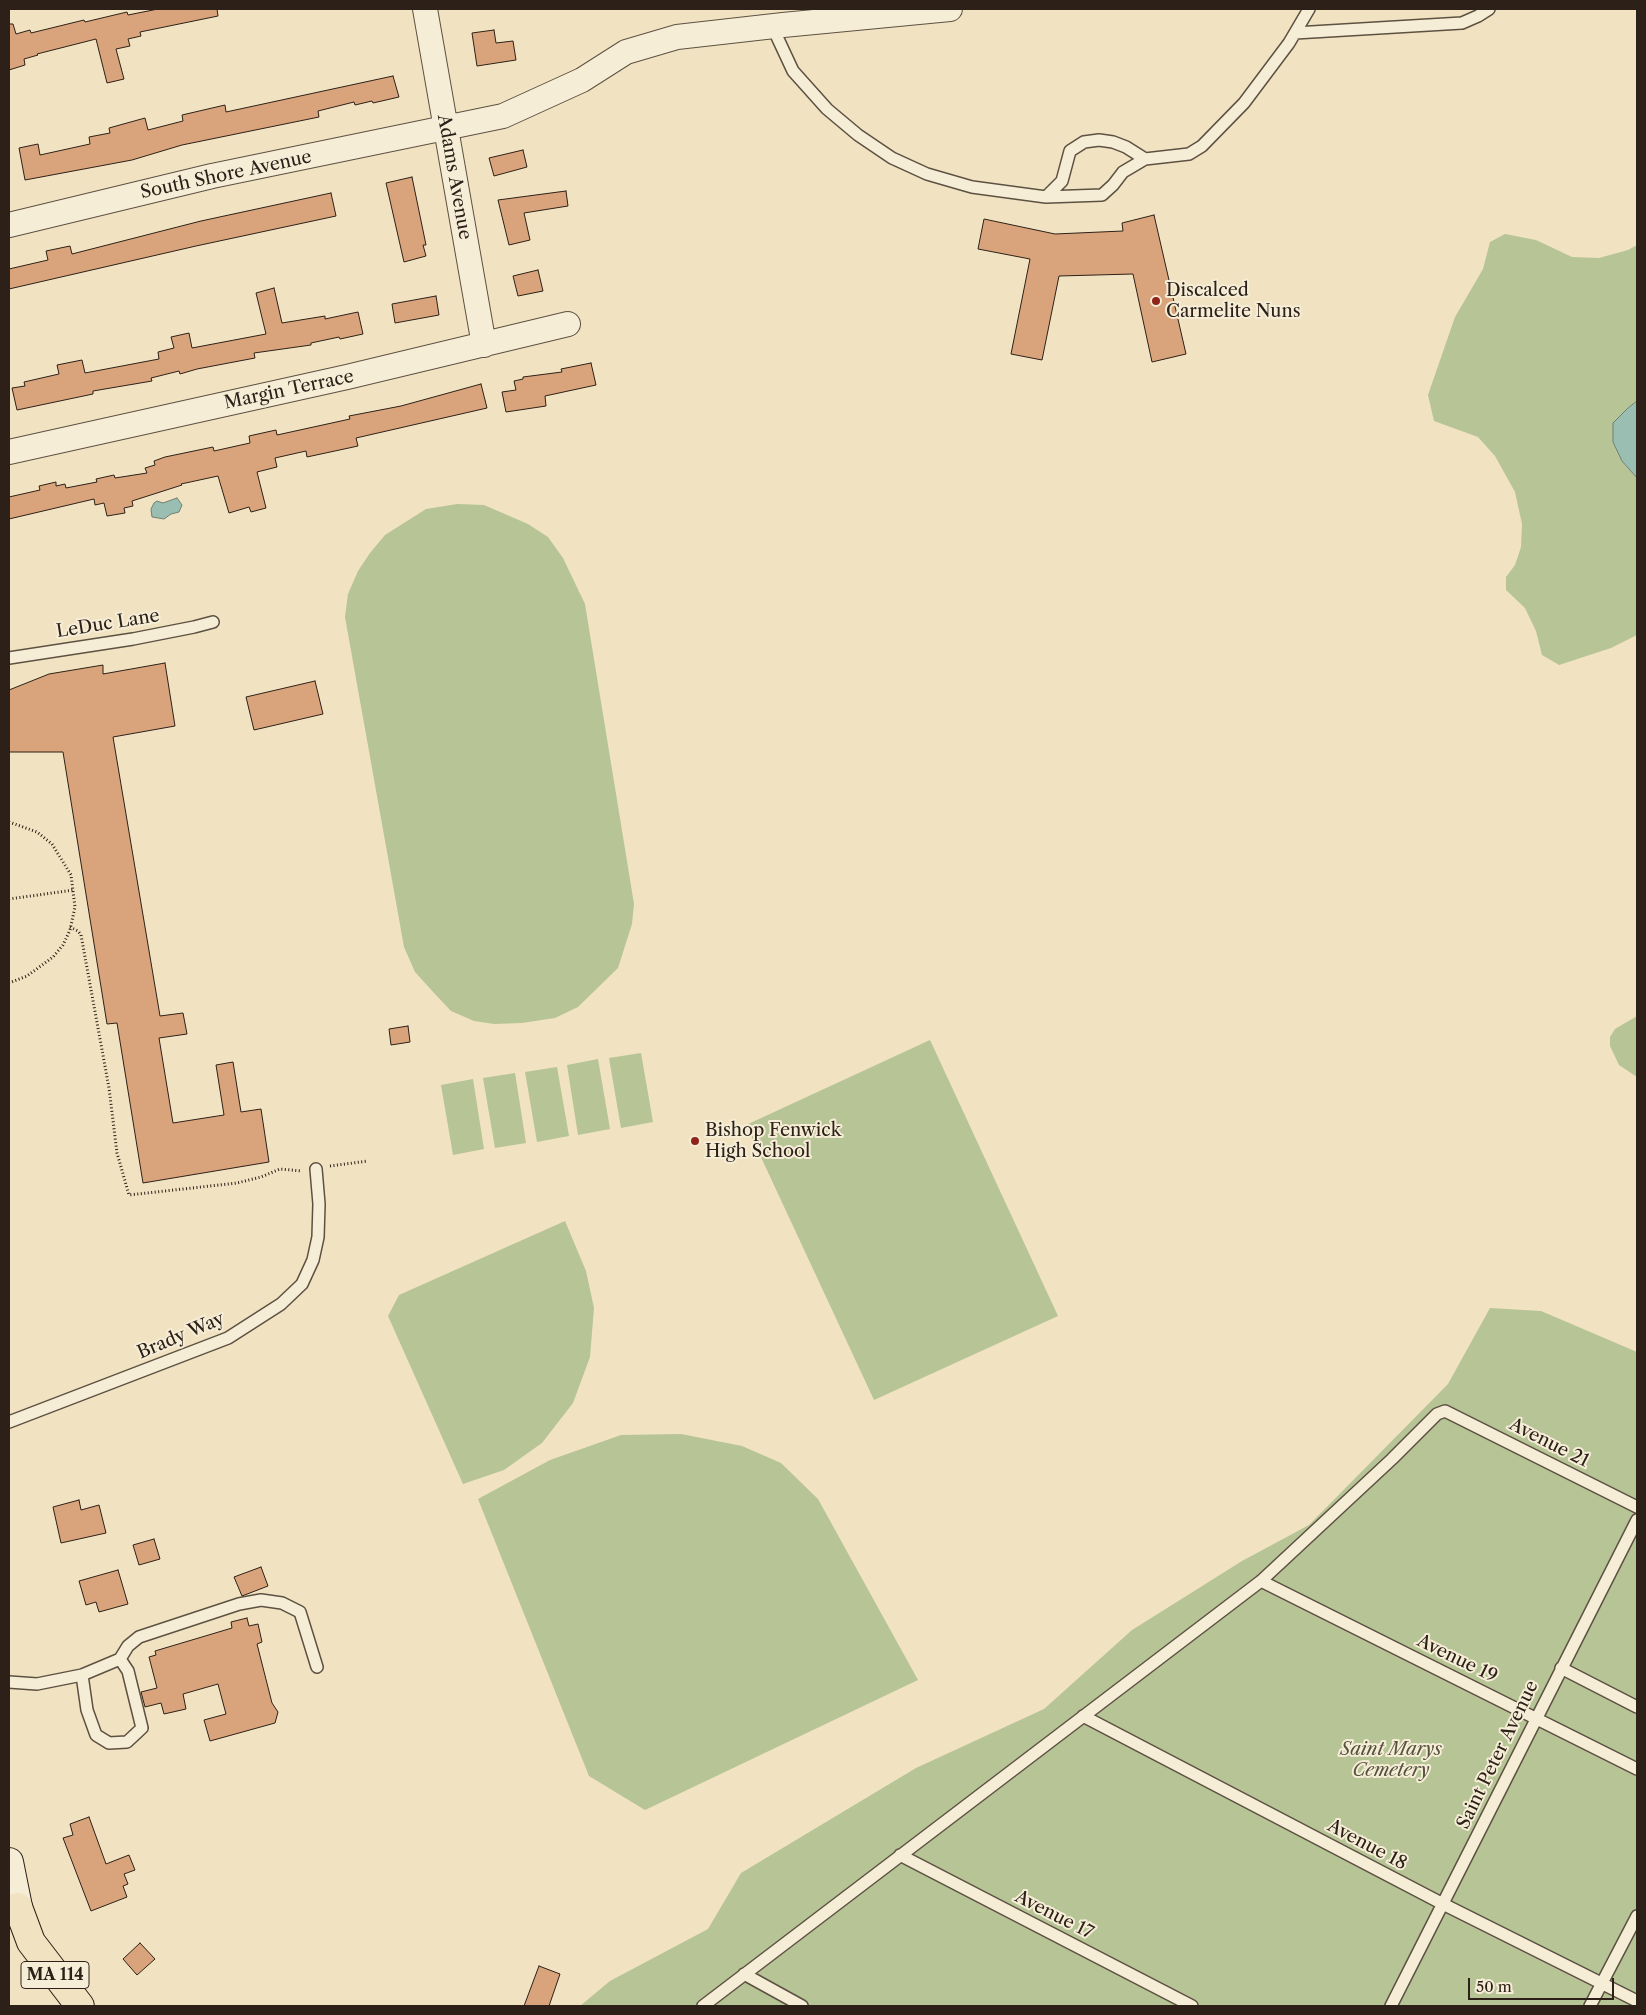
<!DOCTYPE html>
<html>
<head>
<meta charset="utf-8">
<style>
  body { margin:0 }
  #map { position:relative; width:1646px; height:2015px; overflow:hidden; background:#f1e3c1; font-family:"Libre Caslon Text",serif }
  canvas { display:block }
  .frame { position:absolute; inset:0; border:10px solid #2c2018; pointer-events:none }
  .scale { position:absolute; left:1468px; top:1978px; width:146px; height:22px; box-sizing:border-box; border:2px solid #2c2018; border-top:0; padding-left:6px; font-size:15px; line-height:18px; white-space:nowrap; color:#2c2018; -webkit-text-stroke:4px #f6edd7; paint-order:stroke }
</style>
</head>
<body>
<div id="map">
<canvas width="1646" height="2015"></canvas>
<div class="frame"></div>
<div class="scale">50 m</div>
</div>
<script>
const c = document.querySelector('canvas').getContext('2d');
c.lineJoin = 'round';
function paint(path, color) {
  c.fillStyle = color;
  c.fill(path, 'evenodd');
}
function toPath(rows) {
  const path = new Path2D();
  for (const r of rows) {
    path.moveTo(r[0], r[1]);
    for (let i = 2; i < r.length; i += 2) path.lineTo(r[i], r[i + 1]);
  }
  return path;
}
function strokePath(path, color, width, dash) {
  c.strokeStyle = color;
  c.lineWidth = width;
  c.lineCap = dash ? 'butt' : 'round';
  c.setLineDash(dash || []);
  c.stroke(path);
}
function drawText(font, color, halo, rows, align = 'center') {
  c.font = font + ' "Libre Caslon Text",serif';
  c.lineWidth = 4;
  c.setLineDash([]);
  c.textBaseline = 'middle';
  c.strokeStyle = halo;
  c.fillStyle = color;
  for (const [text, x, y, turn = 0] of rows) {
    c.save();
    c.translate(x, y);
    c.rotate((+turn || 0) * Math.PI / 180);
    c.textAlign = isNaN(turn) ? turn : align;
    if (halo) c.strokeText(text, 0, 0);
    c.fillText(text, 0, 0);
    c.restore();
  }
}
const green = toPath([
  [1505,234,1536,240,1572,257,1599,258,1628,250,1637,245,1637,401,1628,408,1613,423,1613,441,1622,461,1637,478,1637,635,1611,648,1559,665,1542,655,1536,631,1525,608,1506,590,1506,577,1515,565,1521,547,1522,524,1515,492,1495,456,1478,437,1434,421,1428,395,1455,317,1483,269,1490,242],
  [457,504,484,505,528,524,548,537,563,558,585,604,634,904,632,924,618,968,578,1007,555,1018,522,1023,494,1024,474,1021,451,1011,435,994,415,972,404,947,345,617,348,594,358,571,370,553,385,535,426,509],
  [1637,1016,1637,1077,1619,1065,1610,1046,1610,1037,1615,1029],
  [930,1040,1058,1316,874,1400,746,1125],
  [641,1053,653,1122,621,1128,609,1058],
  [598,1059,610,1129,578,1135,567,1065],
  [557,1067,569,1136,537,1142,525,1072],
  [515,1073,526,1143,495,1148,483,1078],
  [473,1079,484,1149,453,1155,441,1085],
  [565,1221,586,1271,594,1308,590,1357,573,1403,542,1443,504,1470,463,1484,388,1316,399,1295],
  [1490,1308,1541,1311,1637,1352,1637,2006,580,2006,610,1981,708,1929,741,1873,916,1768,1044,1709,1132,1630,1242,1561,1309,1525,1448,1384],
  [681,1434,742,1446,781,1463,818,1499,918,1680,645,1810,589,1776,478,1499,550,1460,621,1435]
]);
const water = toPath([
  [1637,401,1637,478,1622,461,1613,442,1613,423,1628,408,1637,401],
  [177,498,182,505,179,512,171,514,164,519,152,517,151,509,154,503,157,501,163,503,177,498]
]);
const building = toPath([
  [158,9,217,9,218,16,140,32,141,36,128,39,130,46,116,49,124,79,107,83,96,39,37,54,38,55,24,59,25,65,9,70,9,24,13,24,16,34,30,30,31,33,84,20,85,22,127,12,128,15,158,9],
  [494,30,496,43,513,41,516,60,477,66,472,33,494,30],
  [393,76,399,97,373,103,372,101,355,105,354,102,318,111,319,117,182,145,132,160,25,180,19,148,38,144,40,155,90,144,89,137,110,133,109,128,145,118,148,130,183,121,182,115,225,105,226,112,393,76],
  [523,150,527,167,494,176,489,158,523,150],
  [412,177,426,245,423,245,426,256,404,262,386,183,412,177],
  [566,191,568,206,524,213,530,240,509,245,498,200,566,191],
  [331,193,336,216,196,246,9,289,9,269,48,260,46,251,70,246,72,254,201,221,331,193],
  [1154,215,1186,354,1152,362,1133,274,1059,276,1042,360,1011,354,1030,259,978,249,984,219,1055,234,1123,231,1122,223,1154,215],
  [538,270,543,291,518,296,513,276,538,270],
  [274,288,282,323,325,316,325,319,358,312,363,334,340,339,339,337,311,343,311,345,254,353,255,358,197,369,180,374,179,371,151,378,152,381,93,391,93,394,17,410,12,388,25,386,24,382,59,374,57,365,82,360,85,373,159,359,158,352,174,348,171,337,189,333,192,348,266,334,256,293,274,288],
  [436,296,439,315,395,323,392,304,436,296],
  [591,363,596,385,545,396,546,406,506,412,502,392,516,390,514,381,523,379,523,377,562,372,561,369,591,363],
  [481,384,487,408,356,438,358,446,307,457,306,451,275,458,277,467,257,472,266,508,251,512,249,507,229,513,218,476,181,484,182,485,132,501,133,506,124,508,125,513,107,516,104,503,95,505,94,499,9,519,9,497,40,490,39,486,56,482,56,486,65,484,66,488,97,482,96,479,114,475,115,478,147,473,145,468,155,465,154,461,165,457,213,447,214,451,250,443,249,436,276,430,277,435,350,419,349,416,401,406,481,384],
  [165,663,175,726,113,737,160,1016,183,1013,187,1034,159,1038,173,1123,224,1115,216,1065,233,1062,241,1112,261,1109,269,1162,143,1183,117,1023,107,1024,63,752,9,752,9,690,49,674,103,665,103,674,165,663],
  [315,681,323,714,254,730,246,697,315,681],
  [408,1026,410,1042,391,1045,389,1029,408,1026],
  [79,1500,81,1510,99,1505,106,1533,61,1543,53,1507,79,1500],
  [154,1539,160,1559,139,1565,133,1545,154,1539],
  [261,1567,268,1586,242,1596,234,1577,261,1567],
  [118,1570,128,1604,99,1612,96,1602,86,1605,79,1581,118,1570],
  [247,1618,249,1626,258,1624,262,1642,257,1644,272,1703,278,1712,275,1723,210,1741,204,1720,226,1714,218,1684,183,1694,186,1709,164,1714,161,1703,145,1707,141,1692,157,1688,149,1657,156,1655,155,1651,232,1628,231,1622,247,1618],
  [89,1817,106,1864,129,1855,135,1870,124,1874,128,1884,123,1886,127,1897,91,1911,63,1838,73,1835,70,1824,89,1817],
  [140,1943,155,1959,137,1975,123,1959,140,1943],
  [539,1966,560,1974,549,2006,524,2006,539,1966]
]);
const path = toPath([
  [9,822,37,832,52,844,71,875,75,907,70,930,63,945,53,957,27,976,9,983],
  [9,899,74,890],
  [70,927,78,931,81,935,109,1088,117,1153,129,1195,237,1183,261,1177,280,1169,302,1171],
  [330,1166,368,1161]
]);
const lane = toPath([
  [772,26,793,71,827,109,858,135,892,158,927,174,972,187,1046,197,1102,195,1113,185,1123,172,1145,159,1189,154,1202,146,1244,103,1289,43,1309,9],
  [1295,33,1462,23,1478,16,1489,9],
  [1046,197,1062,181,1070,151,1084,142,1099,140,1113,142,1126,147,1145,159],
  [9,658,133,639,194,627,213,622],
  [9,1422,228,1338,281,1304,302,1284,313,1260,318,1237,319,1204,316,1169],
  [1261,1581,1637,1769],
  [1561,1668,1637,1707],
  [82,1675,87,1710,96,1735,109,1743,127,1742,142,1728,128,1671,120,1659],
  [9,1682,37,1684,82,1675,120,1659,128,1646,139,1637,239,1604,261,1600,282,1603,300,1612,317,1667],
  [1083,1716,1443,1904,1637,2001],
  [900,1855,1192,2006],
  [744,1974,802,2006],
  [703,2006,1261,1581,1392,1459,1437,1414,1445,1411,1637,1507],
  [1391,2006,1637,1520],
  [1590,2006,1637,1916]
]);
const street = toPath([
  [425,9,484,345],
  [9,225,212,176,503,116,582,80,626,52,677,37,783,25,950,9],
  [9,452,347,377,568,324]
]);
const secondary = toPath([
  [9,1862,18,1907]
]);
const highway = toPath([
  [9,1910,18,1907,31,1942,80,2006]
]);
const markers = [
  [1156,301,5,"#8f2418"],
  [695,1141,5,"#8f2418"]
];
const shields = [
  [55,1975,68]
];
const shieldNames = [
  ["MA 114",55,1975]
];
const streetNames = [
  ["South Shore Avenue",226,175,-12],
  ["Adams Avenue",454,177,80],
  ["Margin Terrace",289,390,-12],
  ["LeDuc Lane",108,624,-9],
  ["Brady Way",181,1336,-23],
  ["Avenue 21",1549,1443,27],
  ["Avenue 19",1457,1659,26],
  ["Saint Peter Avenue",1498,1755,-64],
  ["Avenue 18",1367,1845,28],
  ["Avenue 17",1054,1915,27]
];
const poiNames = [
  ["Discalced",1166,291],
  ["Carmelite Nuns",1166,312],
  ["Bishop Fenwick",705,1131],
  ["High School",705,1152]
];
const parkNames = [
  ["Saint Marys",1391,1750],
  ["Cemetery",1391,1771]
];
paint(green, '#b6c496');
paint(water, '#9bbeb2');
strokePath(water, '#6f7f74', 1);
paint(building, '#d9a47b');
strokePath(building, '#2c2018', 1);
strokePath(lane, '#5d5142', 14);
strokePath(street, '#5d5142', 26);
strokePath(secondary, '#2c2018', 30);
strokePath(highway, '#2c2018', 30);
strokePath(path, '#2c2018', 3, [1, 2.5]);
strokePath(lane, '#f6edd7', 11);
strokePath(street, '#f6edd7', 24);
strokePath(secondary, '#f6edd7', 28);
strokePath(highway, '#f1e3c1', 28);
for (const [x, y, r, color] of markers) {
  const dot = new Path2D();
  dot.arc(x, y, r, 0, 2 * Math.PI);
  c.fillStyle = color;
  c.fill(dot);
  strokePath(dot, '#f6edd7', 2);
}
for (const [x, y, w] of shields) {
  const box = new Path2D();
  box.roundRect(x - w / 2, y - 13.5, w, 27, 4);
  c.fillStyle = '#f6edd7';
  c.fill(box);
  strokePath(box, '#2c2018', 1);
}
drawText('bold 16px', '#2c2018', null, shieldNames);
drawText('18px', '#2c2018', '#f6edd7', streetNames);
drawText('18px', '#2c2018', '#f6edd7', poiNames, 'left');
drawText('italic 18px', '#55513e', '#f6edd7', parkNames);
</script>
</body>
</html>
